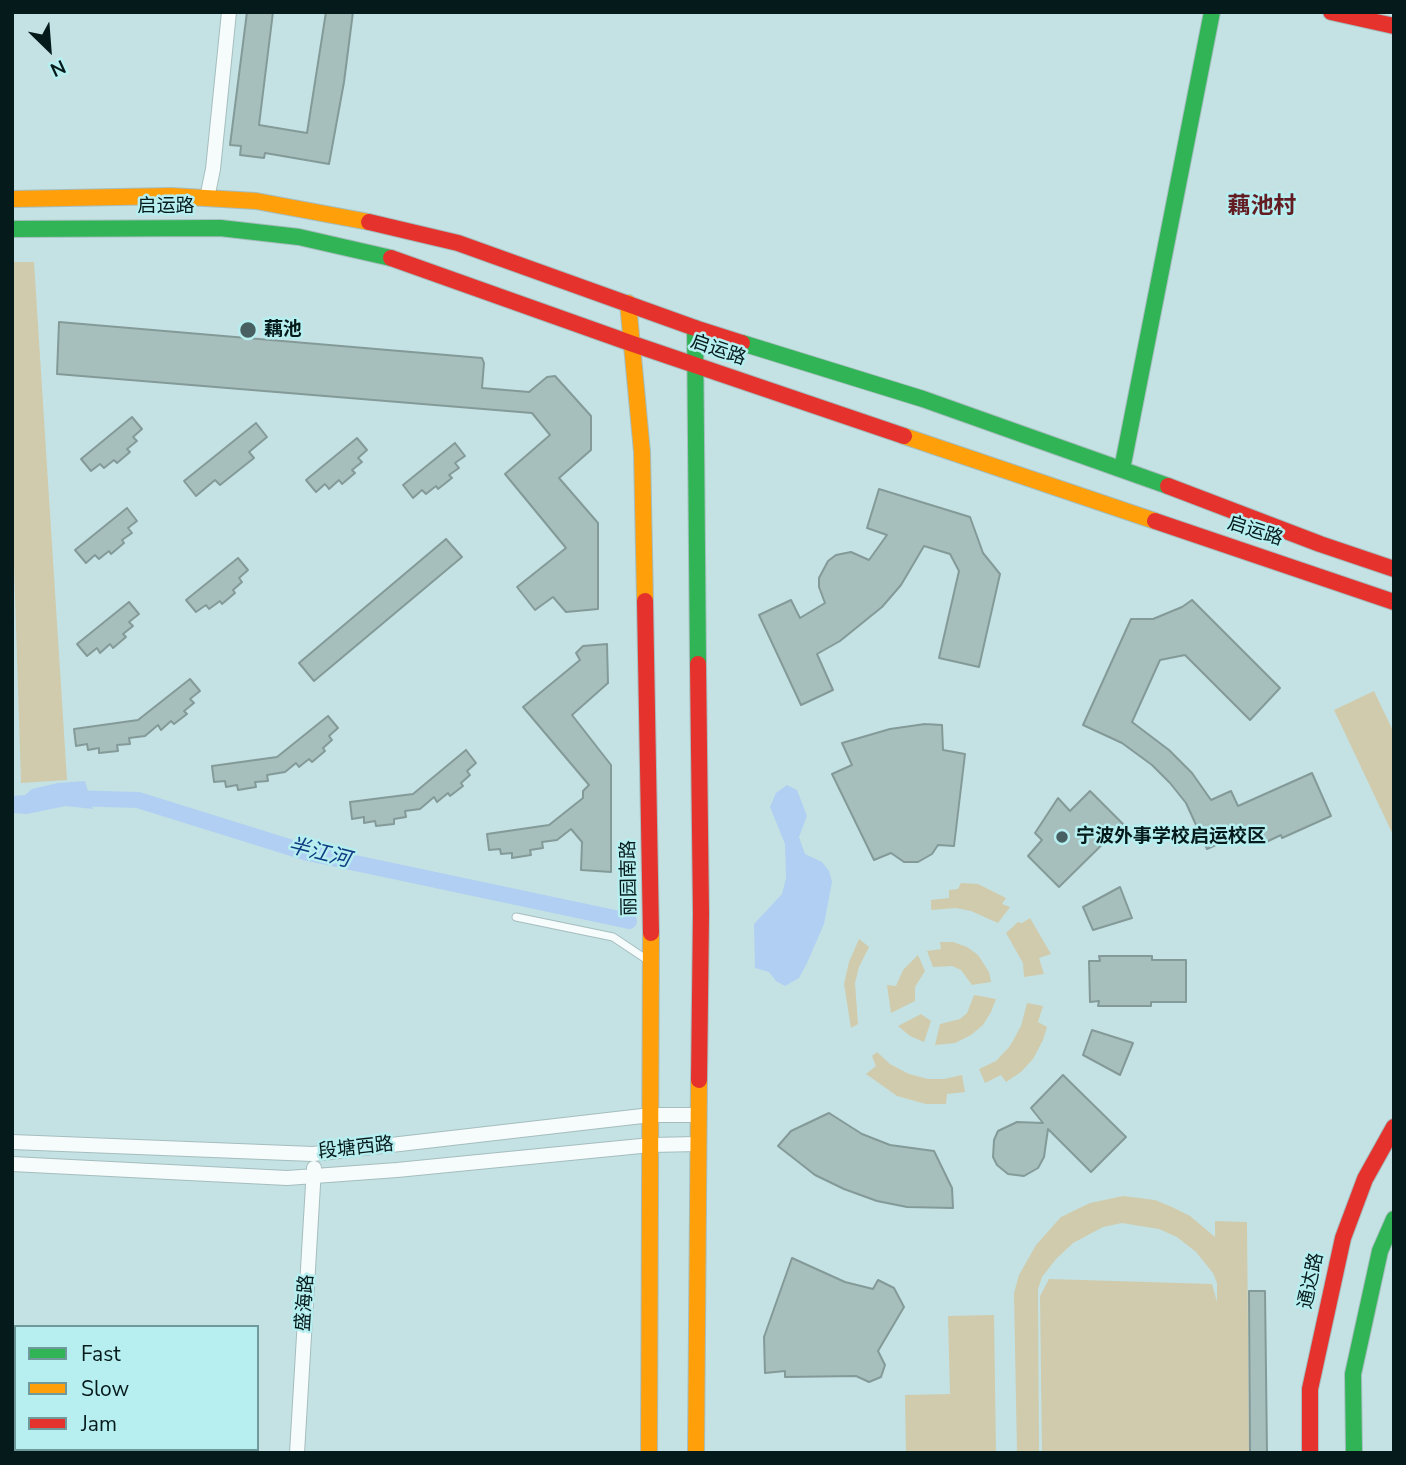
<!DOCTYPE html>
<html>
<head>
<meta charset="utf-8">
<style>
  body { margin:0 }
  #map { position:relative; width:1406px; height:1465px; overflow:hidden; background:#c4e2e3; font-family:"Nunito Sans",sans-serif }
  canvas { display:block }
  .frame { position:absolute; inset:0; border:14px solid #051a1b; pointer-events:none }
  .legend { position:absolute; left:14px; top:1325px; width:245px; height:126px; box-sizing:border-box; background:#b7eef0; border:2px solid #70999b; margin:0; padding:9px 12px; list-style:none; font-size:21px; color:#051a1b }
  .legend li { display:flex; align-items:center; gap:14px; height:35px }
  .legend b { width:35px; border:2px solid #70999b }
  .north { position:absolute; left:14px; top:14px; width:70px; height:70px; -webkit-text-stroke:5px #b7eef0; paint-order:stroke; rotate:155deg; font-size:19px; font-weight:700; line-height:28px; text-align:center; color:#051a1b }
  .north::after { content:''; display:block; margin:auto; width:24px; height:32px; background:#051a1b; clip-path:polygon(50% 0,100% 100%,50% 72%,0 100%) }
</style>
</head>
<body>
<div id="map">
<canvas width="1406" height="1465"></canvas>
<div class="frame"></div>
<ul class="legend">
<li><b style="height:9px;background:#30b455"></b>Fast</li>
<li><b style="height:9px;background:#ff9f0a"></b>Slow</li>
<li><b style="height:9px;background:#e5322d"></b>Jam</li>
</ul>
<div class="north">N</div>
</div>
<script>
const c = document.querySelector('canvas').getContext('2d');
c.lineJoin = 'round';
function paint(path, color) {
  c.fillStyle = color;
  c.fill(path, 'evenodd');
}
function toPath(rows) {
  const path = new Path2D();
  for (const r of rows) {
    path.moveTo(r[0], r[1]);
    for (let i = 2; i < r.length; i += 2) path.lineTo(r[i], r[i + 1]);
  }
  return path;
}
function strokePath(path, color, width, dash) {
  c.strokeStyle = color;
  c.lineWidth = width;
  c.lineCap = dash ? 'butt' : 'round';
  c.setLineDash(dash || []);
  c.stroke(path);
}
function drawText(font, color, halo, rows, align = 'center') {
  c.font = font + ' "Nunito Sans","Noto Sans SC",sans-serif';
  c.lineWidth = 5;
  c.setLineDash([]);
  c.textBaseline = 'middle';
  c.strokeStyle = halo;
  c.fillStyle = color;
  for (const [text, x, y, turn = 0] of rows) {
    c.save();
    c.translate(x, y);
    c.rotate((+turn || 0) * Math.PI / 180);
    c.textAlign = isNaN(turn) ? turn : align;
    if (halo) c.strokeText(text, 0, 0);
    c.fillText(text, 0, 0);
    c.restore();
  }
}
const green = toPath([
  [12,262,34,262,67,780,21,783,12,502],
  [1374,691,1394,733,1394,837,1334,710],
  [961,883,978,884,1006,898,1002,904,1010,907,998,923,971,911,956,908,931,910,931,900,949,898,949,890,958,889],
  [1030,918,1051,954,1039,958,1044,974,1024,977,1023,963,1006,933,1018,922,1022,923],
  [859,939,869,947,859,967,855,983,858,1024,851,1028,844,984,849,962],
  [940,942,953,942,967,947,978,955,989,972,991,982,972,985,961,970,952,966,933,967,927,951,941,949],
  [918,955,925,971,915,987,915,1001,891,1013,887,985,896,986,903,970],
  [974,995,996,999,991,1012,983,1025,971,1035,955,1043,935,1045,940,1024,960,1019,967,1013],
  [1027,1003,1043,1006,1038,1022,1047,1027,1043,1040,1033,1059,1021,1072,1006,1082,1001,1075,985,1083,979,1069,996,1061,1010,1046,1021,1026],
  [921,1014,931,1021,924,1042,910,1036,898,1026],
  [877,1052,890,1064,909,1074,928,1079,944,1079,962,1075,965,1092,947,1094,946,1104,926,1104,897,1096,866,1074,876,1066,872,1056],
  [1123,1196,1155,1200,1172,1207,1190,1216,1215,1237,1215,1221,1247,1222,1249,1453,1042,1453,1040,1296,1049,1279,1212,1284,1217,1302,1217,1283,1213,1273,1196,1252,1177,1237,1159,1229,1122,1223,1103,1227,1073,1243,1056,1259,1042,1277,1038,1289,1039,1453,1017,1453,1014,1293,1019,1275,1036,1245,1061,1217,1090,1203],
  [994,1315,996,1453,906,1453,905,1395,950,1394,948,1316]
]);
const water = toPath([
  [85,781,93,809,66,806,27,814,12,813,12,796,25,795,32,789,58,783],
  [787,785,797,790,807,816,799,837,805,854,822,862,829,871,832,882,824,924,807,963,799,978,785,986,776,981,769,972,755,968,754,924,782,894,786,878,785,844,770,807,776,793]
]);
const canal = toPath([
  [69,798,138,800,308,853,629,921]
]);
const building = toPath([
  [247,12,273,12,259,125,307,133,326,12,353,12,344,82,329,164,265,153,264,158,240,155,241,146,230,145,247,12],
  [59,322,482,358,484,363,482,388,529,392,547,377,555,376,591,416,591,450,559,478,598,523,598,609,566,612,553,597,535,610,517,587,566,548,505,474,550,435,532,413,57,374,59,322],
  [132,417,142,429,133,437,137,441,127,449,130,452,117,463,114,460,104,468,100,464,91,471,81,459,132,417],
  [256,423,267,437,249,452,254,458,220,485,215,480,196,496,184,481,256,423],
  [357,438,367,450,358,458,362,462,352,470,355,473,342,484,339,480,329,489,325,484,316,492,306,480,357,438],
  [455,443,465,456,455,463,459,468,449,475,452,478,438,489,436,486,426,494,422,490,413,498,403,485,455,443],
  [879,489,970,517,983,553,1000,574,979,667,939,658,959,571,950,554,924,546,901,585,882,607,840,641,817,654,833,690,801,705,759,615,791,600,800,618,825,603,819,587,819,578,828,561,836,555,851,552,869,560,887,535,867,528,879,489],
  [127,508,137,521,128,528,132,533,122,540,124,543,111,554,109,551,99,559,95,555,86,563,75,550,127,508],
  [446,539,462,557,314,681,299,663,446,539],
  [238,558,248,570,239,578,242,582,233,590,235,593,222,604,220,601,209,609,206,605,196,612,186,600,238,558],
  [1192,600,1280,688,1250,720,1185,655,1160,660,1132,722,1169,750,1192,773,1211,800,1231,791,1238,806,1312,773,1331,816,1282,838,1281,835,1264,843,1256,827,1207,849,1186,803,1170,783,1152,765,1122,743,1083,725,1131,619,1153,619,1182,607,1192,600],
  [129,602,139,614,129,622,133,626,123,634,126,637,113,648,110,644,100,653,97,648,87,656,77,644,129,602],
  [607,644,608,683,572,715,611,765,611,872,581,870,582,842,571,829,557,840,542,842,543,848,530,850,531,855,512,858,512,853,501,854,500,849,489,850,487,834,549,825,583,798,583,791,589,785,523,707,580,660,576,653,583,646,607,644],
  [190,679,200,691,190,699,194,703,184,711,187,714,174,724,171,721,161,730,158,725,145,736,129,738,130,744,117,745,118,751,99,753,99,748,88,750,87,744,76,746,74,729,138,720,190,679],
  [328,716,338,728,329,736,332,740,323,748,325,751,312,762,309,759,299,767,296,763,285,772,267,775,268,781,255,782,256,787,238,790,237,785,226,787,225,781,214,782,212,766,277,757,328,716],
  [925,724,942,725,943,750,965,754,954,846,938,845,932,854,918,862,904,862,891,853,874,860,832,774,852,765,842,743,890,729,925,724],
  [466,750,476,763,467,771,470,775,461,783,463,786,450,796,448,793,437,802,434,797,420,809,405,811,406,817,394,819,394,824,376,826,375,821,364,823,364,817,352,819,350,802,413,794,466,750],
  [1090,791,1123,824,1059,887,1028,856,1042,840,1035,833,1058,798,1070,811,1090,791],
  [1120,887,1132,918,1093,930,1083,907,1120,887],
  [1099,956,1152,956,1152,960,1186,960,1186,1002,1151,1002,1151,1006,1098,1006,1099,1001,1090,1002,1089,961,1100,961,1099,956],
  [1092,1030,1133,1043,1120,1075,1083,1055,1092,1030],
  [1063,1075,1126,1137,1091,1172,1048,1129,1044,1157,1038,1168,1024,1176,1008,1174,997,1165,993,1157,994,1140,998,1131,1017,1122,1043,1123,1031,1108,1063,1075],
  [829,1113,862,1134,890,1145,934,1151,952,1188,953,1208,907,1207,877,1201,844,1189,815,1175,778,1146,791,1131,829,1113],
  [792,1258,845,1282,873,1289,878,1280,894,1288,904,1307,878,1351,885,1365,881,1377,869,1382,856,1376,785,1377,785,1371,765,1373,764,1337,792,1258],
  [1249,1291,1265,1291,1267,1453,1250,1453,1249,1291]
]);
const lane = toPath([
  [516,917,613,937,649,961]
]);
const street = toPath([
  [207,198,213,169,229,12],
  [12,1142,313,1154,651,1115,699,1115],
  [12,1164,287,1178,397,1170,651,1145,698,1144],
  [91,1451,212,1453],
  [297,1453,314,1168]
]);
const fast = toPath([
  [12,229,220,228,299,237,391,258],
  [695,328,698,664],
  [742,343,923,399,1168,486],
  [1122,469,1212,12],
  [1354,1453,1353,1374,1380,1251,1394,1219]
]);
const slow = toPath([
  [12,199,171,196,256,201,369,222],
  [628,303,642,452,645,601],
  [904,436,1155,521],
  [649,1453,651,933],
  [696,1453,699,1080]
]);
const jam = toPath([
  [1331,12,1394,26],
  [369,222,458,243,695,328,742,343],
  [391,258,633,344,904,436],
  [1168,486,1320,544,1394,569],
  [1155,521,1394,602],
  [645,601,651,933],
  [698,664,701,914,699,1080],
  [1310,1453,1310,1389,1343,1238,1365,1179,1394,1127]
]);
const markers = [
  [248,330,9,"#486061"],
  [1062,837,7,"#486061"]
];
const streetNames = [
  ["启运路",166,207],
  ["启运路",718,351,19],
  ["启运路",1255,532,18],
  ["丽园南路",630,878,-91],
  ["段塘西路",356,1149,-6],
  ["通达路",1312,1281,-78],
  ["盛海路",306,1303,-86]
];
const poiNames = [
  ["藕池",264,330],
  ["宁波外事学校启运校区",1076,837]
];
const waterNames = [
  ["半江河",319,854,14]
];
const quarterNames = [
  ["藕池村",1262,207]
];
paint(green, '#d0cbad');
paint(water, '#b0cff2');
strokePath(canal, '#b0cff2', 16);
paint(building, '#a6bebc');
strokePath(building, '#849a99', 2);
strokePath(lane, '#a5bdbe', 9);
strokePath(street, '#a5bdbe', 16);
strokePath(fast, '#a5bdbe', 18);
strokePath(slow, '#a5bdbe', 18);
strokePath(jam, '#a5bdbe', 18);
strokePath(lane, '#f6fbfb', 7);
strokePath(street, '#f6fbfb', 14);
strokePath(fast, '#30b455', 16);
strokePath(slow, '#ff9f0a', 16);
strokePath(jam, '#e5322d', 16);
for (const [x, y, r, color] of markers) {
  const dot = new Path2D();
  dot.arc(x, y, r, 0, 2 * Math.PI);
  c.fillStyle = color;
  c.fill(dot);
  strokePath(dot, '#b7eef0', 2.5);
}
drawText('19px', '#051a1b', '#b7eef0', streetNames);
drawText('bold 19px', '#051a1b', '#b7eef0', poiNames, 'left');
drawText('italic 21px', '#0f3c82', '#b7eef0', waterNames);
drawText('bold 23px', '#621c22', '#b7eef0', quarterNames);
</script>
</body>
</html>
